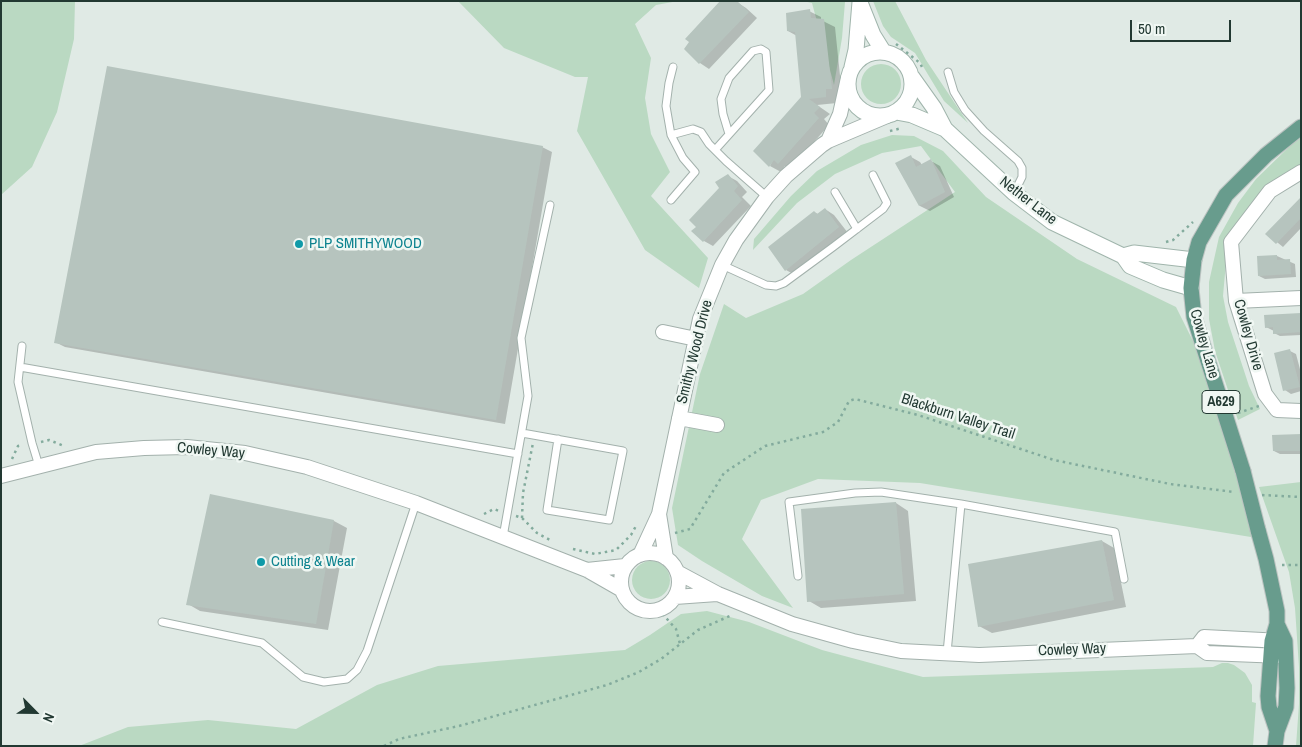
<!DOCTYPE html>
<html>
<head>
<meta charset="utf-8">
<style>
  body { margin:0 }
  #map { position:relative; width:1302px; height:747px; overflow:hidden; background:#e0eae5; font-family:"Archivo Narrow",sans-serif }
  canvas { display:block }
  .frame { position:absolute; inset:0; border:2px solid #223932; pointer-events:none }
  .north { position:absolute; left:10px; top:687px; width:50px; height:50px; -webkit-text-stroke:4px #f0f7f3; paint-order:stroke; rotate:113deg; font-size:14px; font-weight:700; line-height:20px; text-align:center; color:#223932 }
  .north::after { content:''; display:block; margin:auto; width:18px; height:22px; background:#223932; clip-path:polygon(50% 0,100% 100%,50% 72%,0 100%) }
  .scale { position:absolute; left:1130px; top:20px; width:101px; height:22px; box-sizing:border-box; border:2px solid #223932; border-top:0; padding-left:6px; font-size:15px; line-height:18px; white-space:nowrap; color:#223932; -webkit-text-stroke:4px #f0f7f3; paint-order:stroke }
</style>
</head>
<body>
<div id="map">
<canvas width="1302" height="747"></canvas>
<div class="frame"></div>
<div class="north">N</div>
<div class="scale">50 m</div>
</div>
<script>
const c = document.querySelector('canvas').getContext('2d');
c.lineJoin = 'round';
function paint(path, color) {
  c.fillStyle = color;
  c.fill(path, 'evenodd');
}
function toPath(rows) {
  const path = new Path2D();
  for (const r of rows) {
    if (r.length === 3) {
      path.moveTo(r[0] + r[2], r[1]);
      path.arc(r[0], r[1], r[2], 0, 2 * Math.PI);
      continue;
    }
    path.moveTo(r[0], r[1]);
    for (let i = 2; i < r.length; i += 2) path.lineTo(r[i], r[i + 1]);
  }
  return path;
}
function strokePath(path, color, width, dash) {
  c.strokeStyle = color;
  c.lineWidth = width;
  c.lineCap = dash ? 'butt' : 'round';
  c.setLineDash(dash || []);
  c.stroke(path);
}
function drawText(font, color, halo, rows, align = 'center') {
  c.font = font + ' "Archivo Narrow",sans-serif';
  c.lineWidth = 5;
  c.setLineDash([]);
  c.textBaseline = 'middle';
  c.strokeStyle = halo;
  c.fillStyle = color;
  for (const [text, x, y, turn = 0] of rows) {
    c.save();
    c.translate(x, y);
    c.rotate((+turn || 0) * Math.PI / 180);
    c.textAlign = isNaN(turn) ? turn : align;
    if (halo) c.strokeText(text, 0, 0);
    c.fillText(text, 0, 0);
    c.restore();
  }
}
const green = toPath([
  [1,1,75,1,74,39,57,112,32,167,1,195],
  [458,1,678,1,656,5,635,24,651,58,645,98,651,134,670,172,651,196,708,258,699,288,645,250,577,131,588,77,575,77,504,48],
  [803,1,845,2,842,38,834,85,812,3],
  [873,1,895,1,926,60,968,123,944,101,915,53,891,37,883,26],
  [881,84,20],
  [892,135,914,136,943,151,986,197,1077,259,1176,307,1207,369,1257,538,920,483,818,479,761,500,742,539,793,608,762,596,702,561,678,545,672,508,700,374,724,304,746,318,803,294,851,260,955,192,921,146,882,153,835,174,797,203,753,250,754,239,791,196,817,171,861,145],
  [1301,138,1301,166,1270,191,1226,262,1223,296,1228,322,1249,386,1260,409,1238,420,1215,351,1209,319,1209,282,1219,237,1238,203,1256,179,1293,143],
  [1301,482,1301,746,1296,746,1299,704,1299,667,1295,608,1289,572,1259,487],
  [651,580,19],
  [707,611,749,622,822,650,923,677,1213,667,1222,663,1228,663,1234,665,1245,673,1252,685,1252,702,1256,703,1253,746,79,746,128,727,208,720,296,729,377,685,438,666,625,650,650,635,681,614]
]);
const shadow = toPath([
  [735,1,746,8,757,18,709,69,700,63,685,49,690,42],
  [809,11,821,17,821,20,835,27,842,95,836,95,837,103,817,105,830,114,824,119,829,125,790,169,785,166,781,172,770,166,802,98,797,36,788,31],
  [542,147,552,152,505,424,65,347,55,342],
  [911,157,920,162,922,165,931,161,940,166,954,197,930,211,920,206,896,164],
  [728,176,737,181,747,192,742,197,751,206,713,246,704,241,698,228],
  [1301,198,1301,228,1283,247,1267,234],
  [825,209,834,215,848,233,795,275,786,270,814,212,818,214],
  [1277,256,1295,264,1296,277,1265,279,1259,276],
  [1301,315,1301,335,1280,336,1274,333,1274,331,1266,327],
  [1290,351,1296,354,1301,373,1301,391,1291,394,1285,390],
  [1301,436,1301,454,1280,454,1274,451],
  [211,496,334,521,347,528,328,630,200,611,188,604],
  [896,503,908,511,916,601,821,608,809,601],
  [1102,541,1114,548,1126,607,992,633,979,626]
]);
const building = toPath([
  [720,1,737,1,749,12,699,64,684,49,689,42,685,39],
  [810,9,811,18,824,19,832,89,826,89,826,97,809,99,820,107,814,113,819,118,778,164,774,160,769,167,753,151,801,97,795,32,787,31,786,13],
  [107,66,543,146,496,420,54,343],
  [911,155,916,167,931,159,945,192,919,206,895,163],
  [728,174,738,186,734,191,742,200,703,242,691,231,696,227,689,220,719,188,715,182],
  [1301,197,1301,218,1276,244,1265,234],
  [825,208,839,227,785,271,768,247,814,211,817,214],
  [1277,255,1277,260,1290,259,1291,274,1258,276,1257,256],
  [1301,313,1301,332,1273,334,1273,327,1265,328,1264,315],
  [1290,349,1300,387,1283,391,1274,353],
  [1301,434,1301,451,1273,451,1272,435],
  [210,494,334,520,316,624,186,605],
  [896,502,904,594,807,602,801,509],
  [1102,540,1114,600,978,627,968,564]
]);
const path = toPath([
  [896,44,920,63,922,67],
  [890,131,902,128],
  [1166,242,1173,240,1193,222],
  [1238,413,1259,406],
  [41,442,49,440,64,446],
  [12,459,18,446,23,445],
  [1262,495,1301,497],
  [484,514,494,509,499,511],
  [516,516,522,518,537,533,550,540],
  [522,518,523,493,533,443],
  [675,533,690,529,724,473,765,446,823,432,838,422,849,401,855,399,918,415,1054,460,1170,484,1234,492],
  [573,549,595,554,616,550,631,535,636,526,638,527],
  [1282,565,1301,565],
  [658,609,676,629,680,644],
  [384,746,399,739,459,726,607,685,639,672,661,659,698,630,732,615]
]);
const service = toPath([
  [948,72,954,92,965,110,984,131,1018,161,1022,168,1022,177,1014,193],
  [671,135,693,129,701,132,709,144,726,161,767,197],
  [715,150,769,90,766,52,761,49,753,51,729,78,721,99,723,114,729,134],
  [835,192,857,229],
  [671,200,695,172,683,158,671,135,666,106,669,83,673,67],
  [722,265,766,285,776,286,784,283,833,247,883,209,887,203,873,175],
  [22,346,18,382,32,443,39,466],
  [20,367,518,454],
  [522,433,623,451,609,520,547,510,558,439],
  [503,537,528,396,521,338,550,205],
  [798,576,789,502,855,493,881,492,961,504,1115,532,1124,579],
  [162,622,262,643,303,677,324,682,347,679,357,670,367,651,416,503],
  [947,653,961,504]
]);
const minor = toPath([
  [828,141,840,114,848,78],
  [1301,172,1270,191,1231,242,1236,301,1265,394,1277,410,1301,411],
  [1236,301,1301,298],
  [663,332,696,339],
  [679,418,717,425],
  [1,476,96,452,144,448,187,447,245,453,307,467,416,503,587,570,622,590],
  [659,514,666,558],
  [650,582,29],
  [640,555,659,514,700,319,722,265,736,240,767,197,786,176,822,145,828,141,887,116],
  [587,570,625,566],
  [677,572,718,594,792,624,853,641,901,651,979,655,1197,646,1207,653,1282,656],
  [675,597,717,594],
  [1197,646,1204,637,1282,641]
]);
const secondary = toPath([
  [861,5,873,35,883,51],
  [880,84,32],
  [852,67,856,50,860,2],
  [912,77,934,108,945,129],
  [896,112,912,115,945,129,1014,193,1052,222,1123,256,1130,266,1163,280,1191,288],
  [1123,256,1134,253,1194,260]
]);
const primary = toPath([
  [1243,471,1194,317,1191,288,1194,260,1199,242,1226,195,1266,155,1301,127],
  [1258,530,1266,559,1277,611,1277,624,1272,641,1268,696,1269,707,1277,731],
  [1275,746,1277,731,1286,707,1287,688,1285,641,1277,624]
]);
const primaryBridge = toPath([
  [1243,471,1258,530]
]);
const markers = [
  [299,244,5,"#0f9aa8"],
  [261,562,5,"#0f9aa8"]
];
const shields = [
  [1221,402,38]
];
const shieldNames = [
  ["A629",1221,402]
];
const streetNames = [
  ["Nether Lane",1028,201,38],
  ["Cowley Drive",1248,335,74],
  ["Cowley Lane",1204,344,74],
  ["Smithy Wood Drive",695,352,-76],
  ["Blackburn Valley Trail",958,417,18],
  ["Cowley Way",211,451,5],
  ["Cowley Way",1072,650,-2]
];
const cultureNames = [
  ["PLP SMITHYWOOD",309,244],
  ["Cutting & Wear",271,562]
];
paint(green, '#bad9c2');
paint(shadow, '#0003');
paint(building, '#b6c4be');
strokePath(service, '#a3b1ac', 9);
strokePath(minor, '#a3b1ac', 16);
strokePath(secondary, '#a0b5ac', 17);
strokePath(primary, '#bdc4c2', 17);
strokePath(path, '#83ab9d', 2.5, [2.5, 4]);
strokePath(service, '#fff', 7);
strokePath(minor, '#fff', 14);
strokePath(secondary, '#fff', 15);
strokePath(primary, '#689c8d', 15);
strokePath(primaryBridge, '#bdc4c2', 17, []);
strokePath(primaryBridge, '#689c8d', 15);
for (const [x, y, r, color] of markers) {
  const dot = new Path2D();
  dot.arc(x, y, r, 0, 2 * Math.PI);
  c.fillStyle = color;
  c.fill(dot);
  strokePath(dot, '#f0f7f3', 2);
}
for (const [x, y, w] of shields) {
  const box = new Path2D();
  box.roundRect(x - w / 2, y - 11.5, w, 23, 4);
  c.fillStyle = '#f0f7f3';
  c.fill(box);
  strokePath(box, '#223932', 1);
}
drawText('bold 14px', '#223932', null, shieldNames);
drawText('15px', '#223932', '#f0f7f3', streetNames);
drawText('15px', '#0d838f', '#f0f7f3', cultureNames, 'left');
</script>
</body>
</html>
